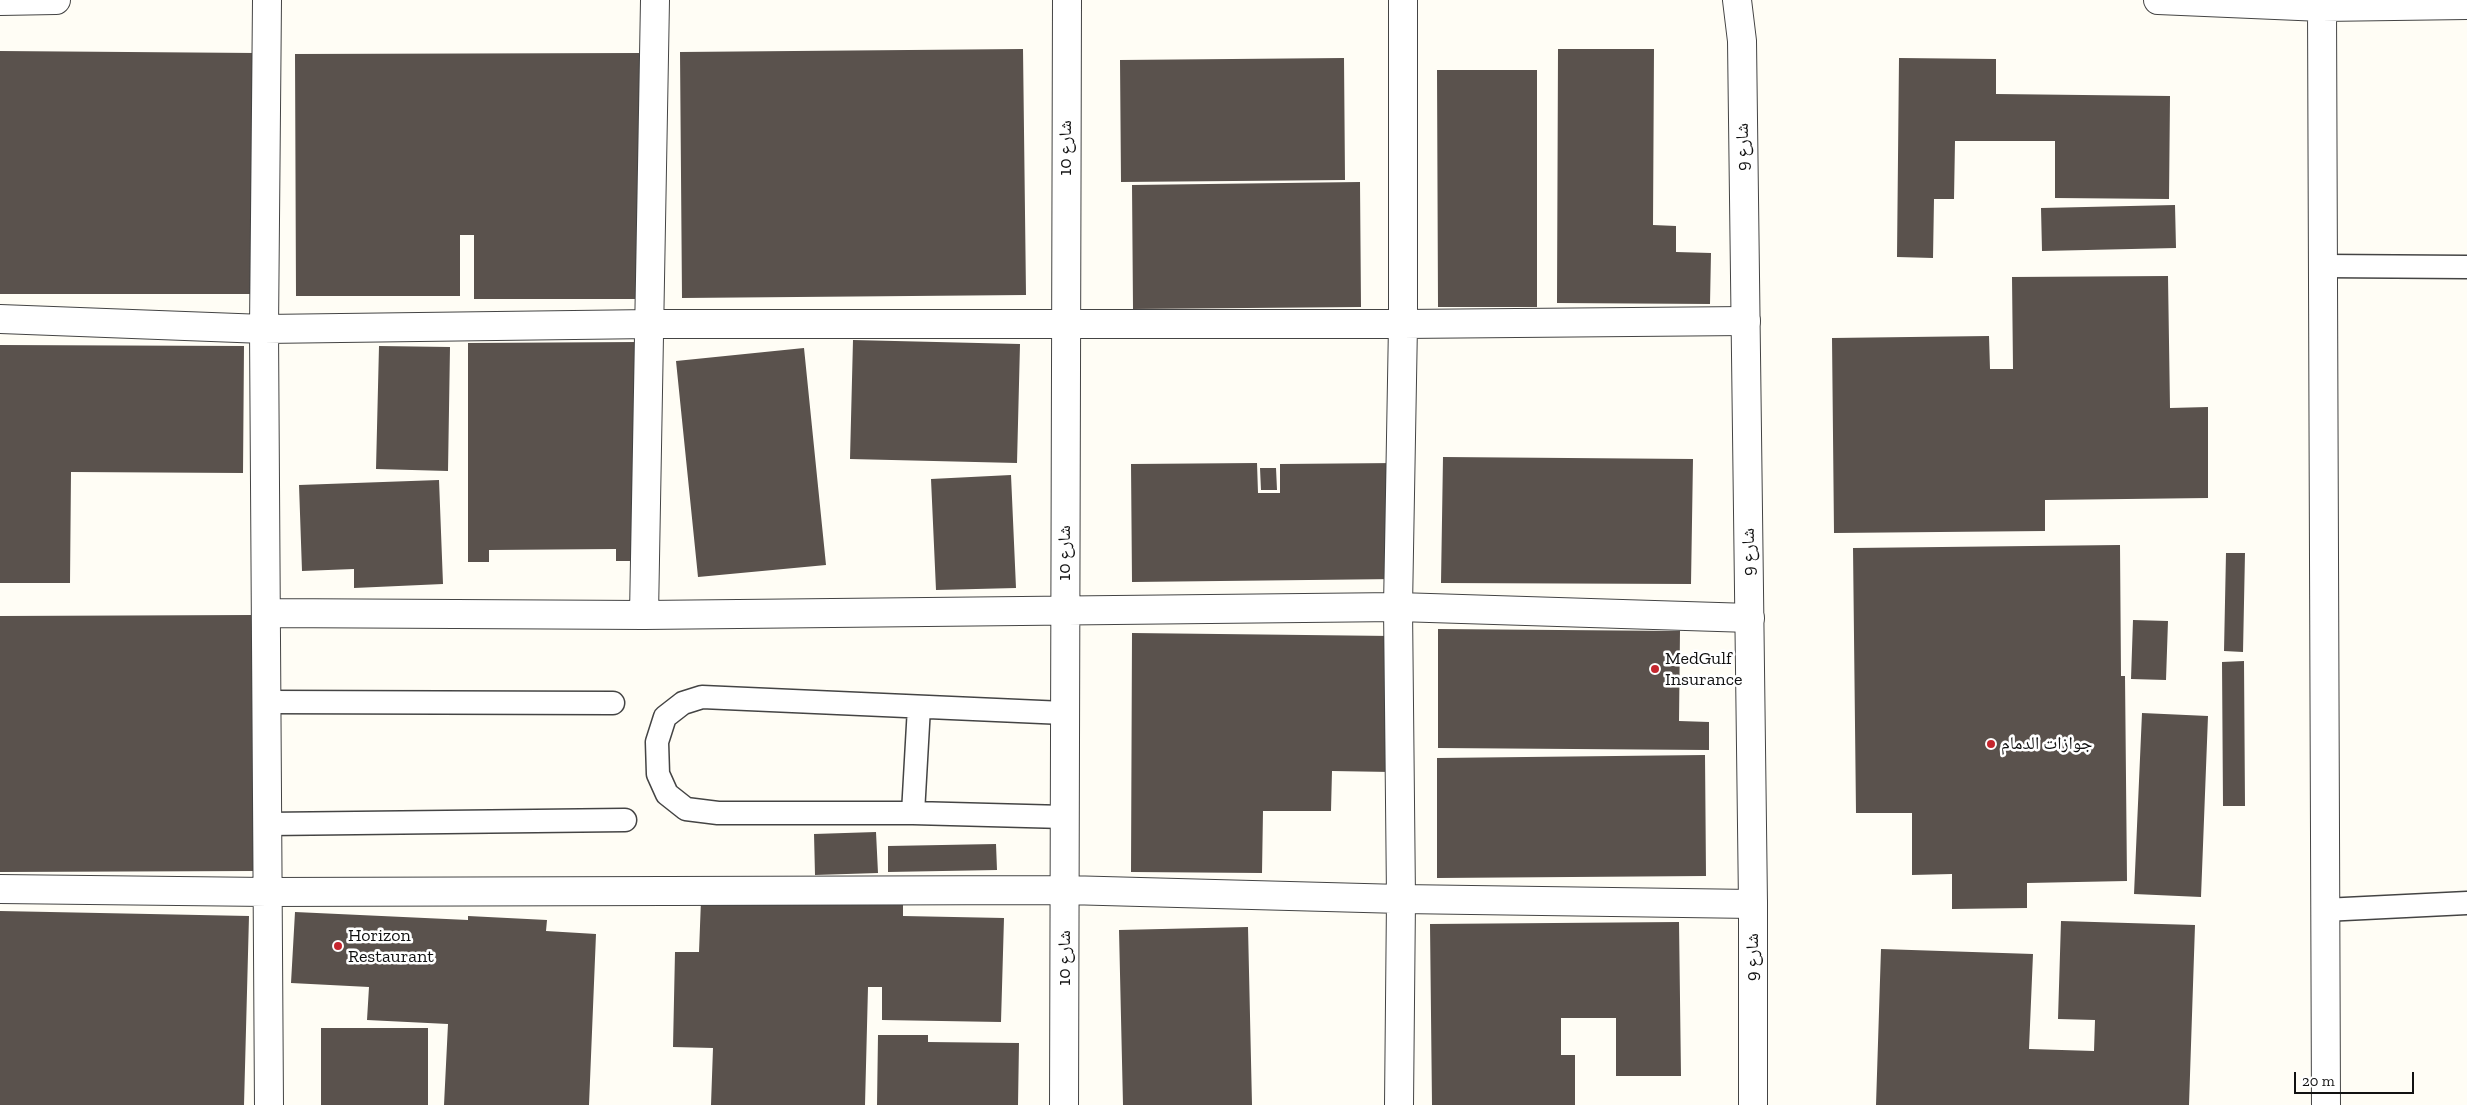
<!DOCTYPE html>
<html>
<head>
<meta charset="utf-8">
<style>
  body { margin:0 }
  #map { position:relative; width:2467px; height:1105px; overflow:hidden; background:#fffdf5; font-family:"Zilla Slab",serif }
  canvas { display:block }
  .scale { position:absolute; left:2294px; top:1072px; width:120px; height:22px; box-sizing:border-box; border:2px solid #111; border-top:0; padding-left:6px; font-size:15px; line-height:18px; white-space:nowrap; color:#111; -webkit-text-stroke:4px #fff; paint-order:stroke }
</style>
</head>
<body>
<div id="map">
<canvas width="2467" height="1105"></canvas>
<div class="scale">20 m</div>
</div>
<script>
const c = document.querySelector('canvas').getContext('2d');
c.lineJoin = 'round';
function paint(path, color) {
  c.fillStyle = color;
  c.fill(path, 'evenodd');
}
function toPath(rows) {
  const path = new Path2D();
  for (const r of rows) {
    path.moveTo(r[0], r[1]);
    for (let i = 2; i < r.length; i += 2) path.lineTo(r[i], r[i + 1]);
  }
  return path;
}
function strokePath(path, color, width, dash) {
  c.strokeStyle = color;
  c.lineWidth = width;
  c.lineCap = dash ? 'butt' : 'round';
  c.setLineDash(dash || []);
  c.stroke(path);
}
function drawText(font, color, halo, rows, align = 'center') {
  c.font = font + ' "Zilla Slab","Noto Naskh Arabic",serif';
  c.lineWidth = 5;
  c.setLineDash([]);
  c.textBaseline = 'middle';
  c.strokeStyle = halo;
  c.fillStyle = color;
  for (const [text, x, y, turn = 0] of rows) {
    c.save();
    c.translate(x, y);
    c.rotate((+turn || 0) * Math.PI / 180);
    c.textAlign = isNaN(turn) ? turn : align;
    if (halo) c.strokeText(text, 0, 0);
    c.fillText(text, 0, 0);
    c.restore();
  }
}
const building = toPath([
  [1023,49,1026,295,682,298,680,52],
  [1558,49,1654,49,1653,225,1676,226,1676,252,1711,253,1710,304,1557,303],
  [0,51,256,53,254,294,0,294],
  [639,53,640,299,474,299,474,235,460,235,460,296,296,296,295,54],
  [1344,58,1345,180,1121,182,1120,60],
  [1899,58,1996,59,1996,94,2170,96,2169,199,2055,198,2055,141,1955,141,1954,199,1934,199,1933,258,1897,257],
  [1437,70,1537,70,1537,307,1438,307],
  [1360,182,1361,307,1133,309,1132,185],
  [2175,205,2176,248,2042,251,2041,208],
  [2168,276,2170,408,2208,407,2208,498,2045,500,2045,531,1834,533,1832,338,1989,336,1990,369,2013,369,2012,277],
  [853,340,1020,344,1017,463,850,459],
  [637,342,639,561,616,561,616,549,489,550,489,562,468,562,468,343],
  [0,345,244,346,243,473,71,472,70,583,0,583],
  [379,346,450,347,448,471,376,469],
  [804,348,826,565,698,577,676,361],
  [1443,457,1693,459,1691,584,1441,583],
  [1257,463,1258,493,1280,493,1280,464,1397,463,1397,579,1132,582,1131,464],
  [1260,468,1276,468,1277,490,1261,490],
  [1011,475,1016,588,936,590,931,479],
  [439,480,443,584,354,588,354,569,302,571,299,485],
  [2120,545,2121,676,2125,676,2127,881,2027,883,2027,908,1952,909,1952,874,1912,875,1912,813,1856,813,1853,548],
  [2226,553,2245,553,2243,652,2224,651],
  [252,615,254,871,0,872,0,616],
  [2133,620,2168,621,2166,680,2131,679],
  [1438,629,1680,631,1679,721,1709,722,1709,750,1438,748],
  [1132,633,1392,636,1391,772,1332,771,1331,811,1263,811,1262,873,1131,872],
  [2244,661,2245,806,2223,806,2222,662],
  [2142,713,2208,716,2201,897,2134,894],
  [1705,755,1706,876,1437,878,1437,758],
  [876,832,878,873,815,875,814,834],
  [996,844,997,870,888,872,888,846],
  [701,900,903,905,903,916,1004,918,1001,1022,882,1020,882,987,868,987,865,1105,711,1105,713,1048,673,1047,675,952,699,952],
  [0,911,249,916,244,1105,0,1105],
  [295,912,468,920,468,916,547,920,546,931,596,934,589,1105,444,1105,448,1024,367,1020,369,987,291,983],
  [2061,921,2195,925,2189,1105,1876,1105,1881,949,2033,954,2029,1049,2094,1051,2095,1020,2058,1019],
  [1679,922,1681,1076,1616,1076,1616,1018,1561,1018,1561,1055,1575,1055,1575,1105,1432,1105,1430,924],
  [1248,927,1252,1105,1123,1105,1119,930],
  [321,1028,428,1028,428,1105,321,1105],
  [878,1035,928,1035,928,1042,1019,1043,1018,1105,877,1105]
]);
const service = toPath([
  [2323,266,2467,267],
  [267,702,613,703],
  [913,813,919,707],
  [1064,817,913,813,718,813,686,809,667,794,658,774,657,742,665,717,683,703,702,697,1064,713],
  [267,824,625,820],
  [2324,910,2467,903]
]);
const minor = toPath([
  [267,0,264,329,269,1105],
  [2158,0,2322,7,2467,5],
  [0,1,56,0],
  [2322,7,2326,1105],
  [0,319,264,329,651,324,1403,324,1746,321],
  [266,613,644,615,1398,607,1750,618],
  [644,615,655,0],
  [0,889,267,892,1066,890,1401,899,1753,904],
  [1064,1105,1067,0],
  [1399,1105,1401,899,1398,607,1403,324,1403,0]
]);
const tertiary = toPath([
  [1737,0,1742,41,1753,904,1753,1105]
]);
const markers = [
  [1655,669,5,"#c4262e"],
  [1991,744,5,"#c4262e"],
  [338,946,5,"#c4262e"]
];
const streetNames = [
  ["شارع 9",1743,147,-91],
  ["شارع 10",1066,148,-90],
  ["شارع 9",1749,552,-91],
  ["شارع 10",1065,553,-90],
  ["شارع 9",1753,957,-90],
  ["شارع 10",1065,958,-90]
];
const poiNames = [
  ["MedGulf",1665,659],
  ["Insurance",1665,680],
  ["جوازات الدمام",2001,744],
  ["Horizon",348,936],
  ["Restaurant",348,957]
];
paint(building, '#5a524d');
strokePath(service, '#444', 25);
strokePath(minor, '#444', 30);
strokePath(tertiary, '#444', 30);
strokePath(service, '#fff', 22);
strokePath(minor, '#fff', 28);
strokePath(tertiary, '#fff', 28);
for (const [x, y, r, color] of markers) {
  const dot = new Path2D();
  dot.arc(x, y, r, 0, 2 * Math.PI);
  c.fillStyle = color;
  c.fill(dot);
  strokePath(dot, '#fff', 2);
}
drawText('18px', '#111', '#fff', streetNames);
drawText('18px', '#111', '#fff', poiNames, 'left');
</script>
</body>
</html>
